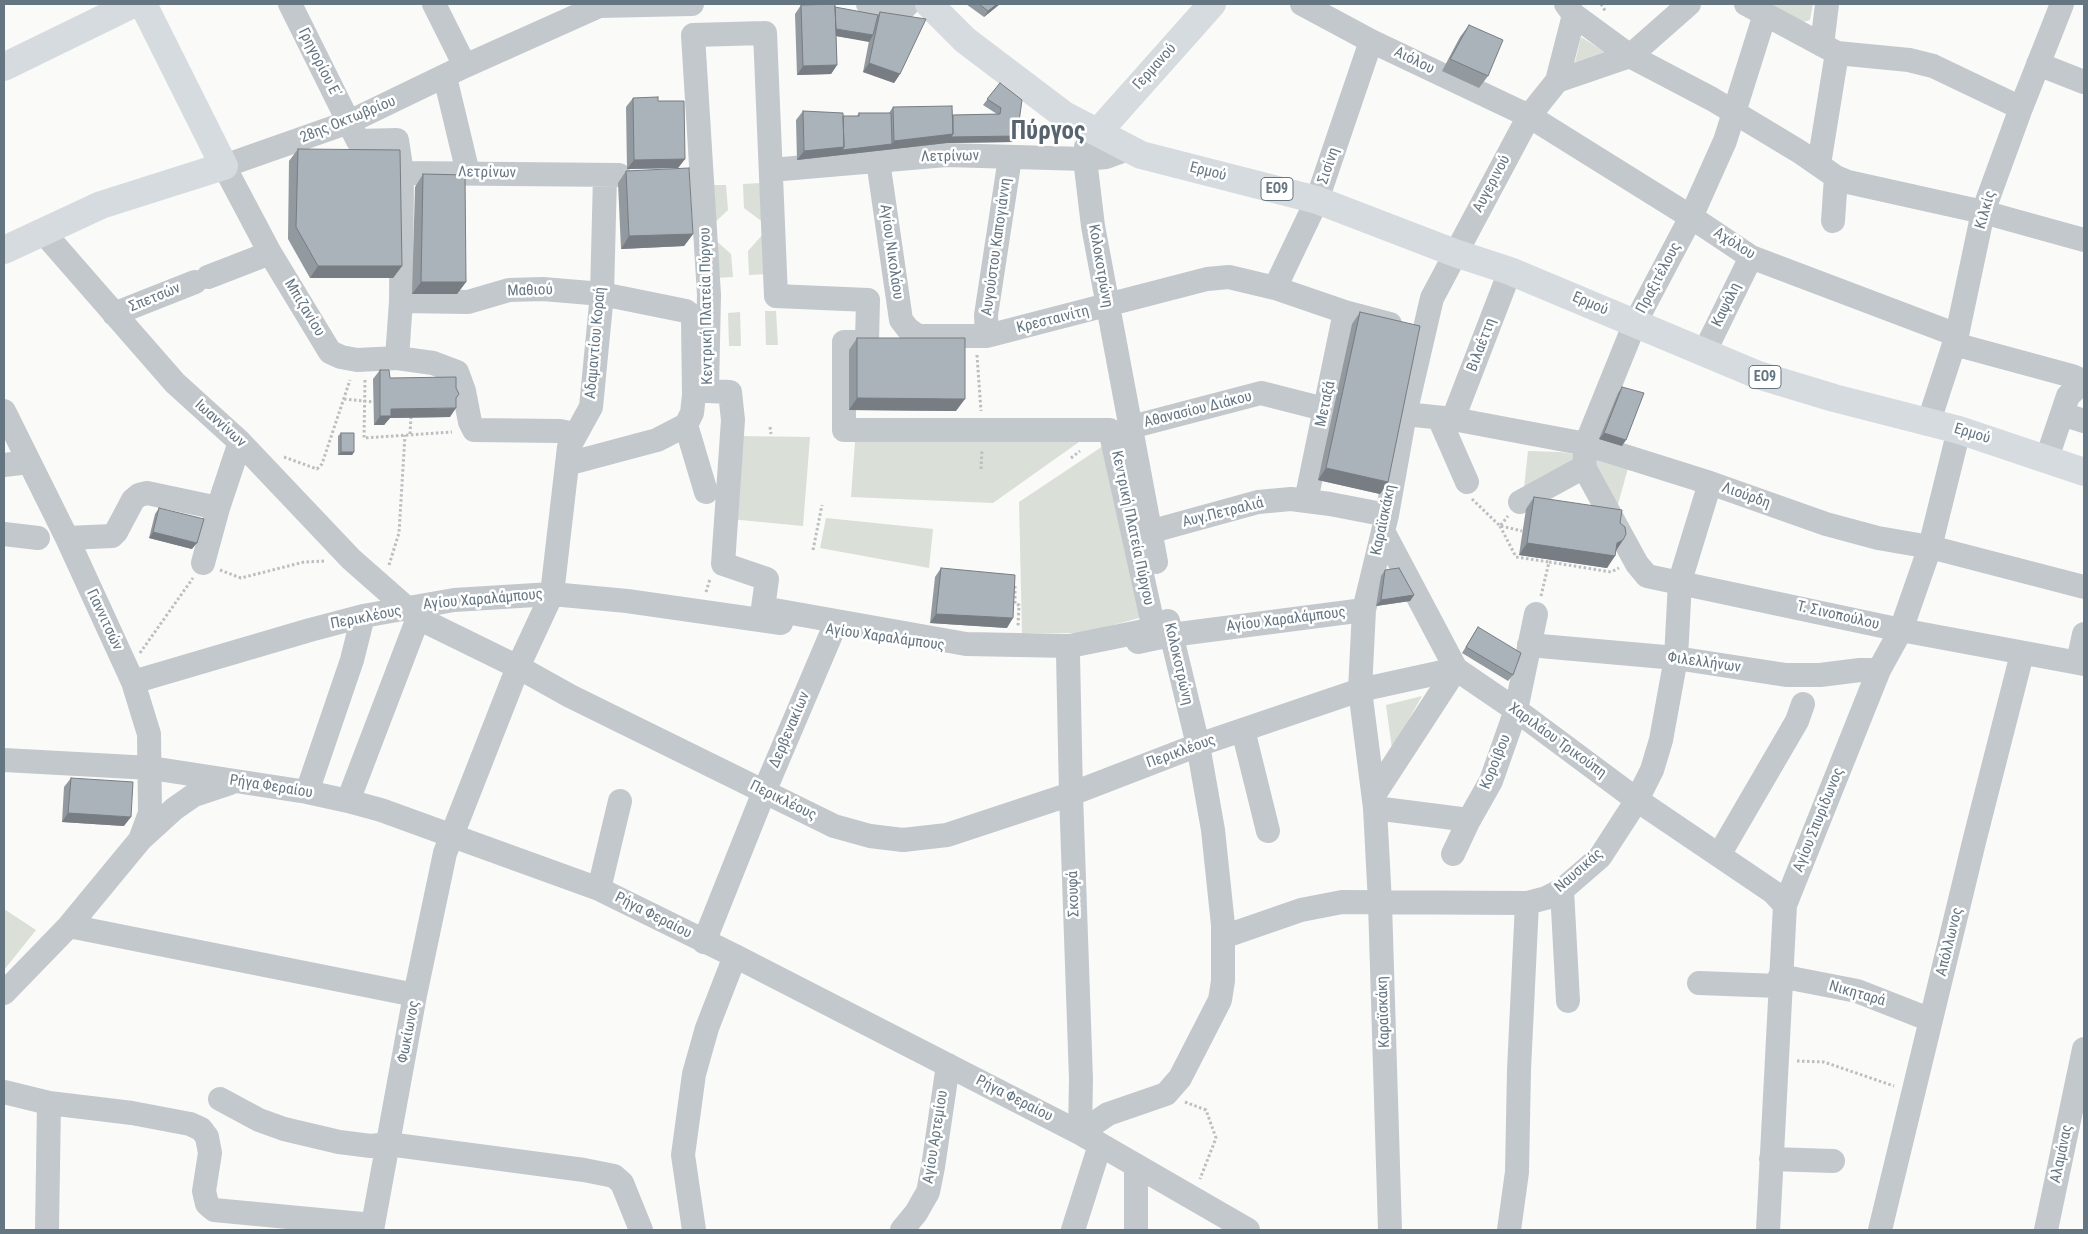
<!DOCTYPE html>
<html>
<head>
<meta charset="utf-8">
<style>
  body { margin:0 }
  #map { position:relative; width:2088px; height:1234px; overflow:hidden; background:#fafaf8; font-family:"Roboto Condensed",sans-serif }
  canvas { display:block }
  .frame { position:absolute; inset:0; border:5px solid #657683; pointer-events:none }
</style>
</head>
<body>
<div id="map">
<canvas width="2088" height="1234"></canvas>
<div class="frame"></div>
</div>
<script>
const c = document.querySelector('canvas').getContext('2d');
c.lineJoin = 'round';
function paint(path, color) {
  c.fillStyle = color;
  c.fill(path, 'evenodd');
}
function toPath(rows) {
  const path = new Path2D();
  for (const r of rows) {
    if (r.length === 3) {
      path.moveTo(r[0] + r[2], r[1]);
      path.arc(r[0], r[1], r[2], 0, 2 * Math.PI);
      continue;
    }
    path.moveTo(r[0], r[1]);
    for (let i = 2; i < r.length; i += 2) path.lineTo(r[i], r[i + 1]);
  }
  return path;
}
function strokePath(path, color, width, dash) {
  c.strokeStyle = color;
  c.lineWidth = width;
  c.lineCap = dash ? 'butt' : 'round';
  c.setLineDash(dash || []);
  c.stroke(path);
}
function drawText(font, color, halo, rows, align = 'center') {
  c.font = font + ' "Roboto Condensed",sans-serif';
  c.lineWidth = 5;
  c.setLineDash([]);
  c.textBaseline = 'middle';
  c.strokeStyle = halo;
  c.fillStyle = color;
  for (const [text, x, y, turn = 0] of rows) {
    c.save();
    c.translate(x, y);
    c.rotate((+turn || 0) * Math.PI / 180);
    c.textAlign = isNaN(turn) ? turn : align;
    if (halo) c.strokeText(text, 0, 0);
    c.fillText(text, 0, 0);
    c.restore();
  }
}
const green = toPath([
  [1767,4,1813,4,1810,20,1803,22],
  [1581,37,1605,52,1575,62],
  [1044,132,9],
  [761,183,764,223,744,208,743,184],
  [708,185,726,185,728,210,711,226],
  [764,233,767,274,749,275,748,251],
  [712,237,731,254,733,277,714,278],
  [765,311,776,311,778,345,766,345],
  [740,312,741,346,729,346,728,313],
  [856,428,1086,437,993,503,851,497],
  [736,436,810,437,803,526,730,519],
  [1106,444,1150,615,1084,633,1022,633,1019,502],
  [1528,451,1560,452,1580,455,1579,462,1524,488],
  [1592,458,1628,468,1617,508],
  [826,518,933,529,929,568,820,548],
  [1422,696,1392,749,1386,705],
  [4,909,36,930,4,970]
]);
const path = toPath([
  [1601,4,1606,12],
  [977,355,981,411],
  [365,380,364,438,452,432],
  [344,399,374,402],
  [770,427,771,434],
  [410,434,411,417],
  [284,457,317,469,322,464,350,380],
  [1071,458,1080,451],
  [981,469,982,450],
  [1472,499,1500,526,1508,516],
  [1500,526,1516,557,1549,562],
  [1501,526,1522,531],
  [813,550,822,505],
  [389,565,399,533,405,435],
  [220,570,241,578,304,562,325,561],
  [1012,584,1015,584,1015,604,1019,605,1018,626],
  [706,592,710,579],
  [1541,596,1549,562,1611,572,1619,568],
  [140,653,193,578],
  [1797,1061,1824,1062,1894,1086],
  [1185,1102,1206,1110,1216,1138,1200,1179]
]);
const minor = toPath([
  [290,4,358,141,397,140,402,173],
  [434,4,465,66],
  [868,4,902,10,908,4],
  [1302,4,1371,41,1529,116,1691,217,1751,257,1957,335],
  [1566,4,1574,15,1630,56,1712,99,1800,152,1836,177,1848,182,1983,212,2084,240],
  [1746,4,1837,53,1909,60,1933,66,2021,108],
  [1765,14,1725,141,1691,217,1635,323,1586,444,1584,467,1637,564,1647,576,1901,630,2084,664],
  [765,33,776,296,868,300,867,342,844,342,844,430,1110,430,1154,629,1070,646,966,644,763,608,767,579,723,564,733,420,730,392,707,391,709,295,693,35,765,33],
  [1822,45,1827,4],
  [2038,64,2084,82],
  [445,77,468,173],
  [1557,81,1630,56,1689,4],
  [1098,132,1086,147,1085,159,1093,226,1156,562],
  [878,161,901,320,908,329,918,336,987,336,1207,279,1229,277,1275,288,1345,312,1390,324],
  [1819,164,1837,53],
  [771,170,946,155,1085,159,1106,157,1128,149],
  [1833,221,1836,177],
  [44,233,175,383,240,442,351,559,418,618,518,667,570,696,834,826,870,836,903,840,947,835,1071,794,1198,745,1360,690,1456,669],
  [208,277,270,253],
  [1275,288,1317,200,1371,41],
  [401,301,402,173,619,175],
  [114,314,195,282],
  [987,336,986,315,1010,158],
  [1954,344,2072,376,2083,381],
  [1704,353,1751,257],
  [397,358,401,301,468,302,509,290,543,289,602,294,686,311,691,315,693,320,694,395,692,413,686,425,657,440,567,464],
  [4,411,67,538,133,682,149,734,150,813,140,840],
  [1405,414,1453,419,1586,444,1710,483,1826,524,1878,538,1930,547,2084,587],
  [2062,414,2084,421],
  [1439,418,1467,482],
  [1453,419,1510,271],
  [1929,421,1957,335,1983,212,2021,108,2062,4],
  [686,425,706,492],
  [1131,427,1261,393,1324,409],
  [574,434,560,431,474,430,470,422,464,391,457,372,433,363,397,358,357,360,341,357,330,352,270,253,224,166,349,122,465,66,599,6,692,4],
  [2047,458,2068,396,2084,381],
  [4,465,29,462],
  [1307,496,1345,312],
  [1520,502,1584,467],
  [1383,531,1456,669,1516,710,1637,800,1773,892,1785,905],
  [1149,532,1258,502,1291,499,1330,504,1387,515],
  [4,534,38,538],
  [67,538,112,536,116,532,133,500,139,495,147,493,218,508],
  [203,563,218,508,240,442],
  [1138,642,1171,635,1364,610],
  [1529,645,1676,658,1786,675,1820,675,1860,670,1879,670],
  [1068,655,1071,794,1081,1079,1080,1133],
  [2078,662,2084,634],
  [133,682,310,630,363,616,454,600,552,594,627,601,781,623],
  [1243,730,1268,831],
  [4,760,151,768,307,792,348,801,381,810,599,889,735,956,1080,1133,1248,1230],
  [307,792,352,660,363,616],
  [1374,795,1456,669],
  [348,801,418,618],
  [1375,808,1469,820],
  [1453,854,1469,820,1491,781,1516,710,1536,614],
  [1719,855,1797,721,1803,704],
  [599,889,620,801],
  [1562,890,1568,1001],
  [69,926,415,995],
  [1223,937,1301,910,1342,902,1527,903,1546,898,1562,890,1600,857,1637,800,1652,770,1661,740,1676,658,1680,581,1710,483],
  [704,942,764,792,833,630],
  [1780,976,1857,991,1931,1020],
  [1699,983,1779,986],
  [4,993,69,926,140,840,174,809,194,795,230,783],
  [4,1092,49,1103,132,1113,190,1124,201,1129,207,1137,210,1153,204,1191,207,1204,214,1210,373,1225],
  [220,1099,259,1120,284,1129,339,1142,371,1146,388,1144,584,1170,614,1176,622,1183,641,1230],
  [1080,1133,1108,1114,1166,1094,1180,1078,1220,1000,1223,981,1223,925,1213,830,1198,745,1168,621],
  [1771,1159,1833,1161],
  [1136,1165,1136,1230],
  [47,1230,49,1103],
  [372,1230,415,995,445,853,518,667,552,594,569,447,591,407,602,294,605,176],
  [694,1230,683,1155,694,1074,707,1028,735,956],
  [902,1230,916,1213,928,1192,933,1167,948,1065],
  [1073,1230,1100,1145],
  [1390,1230,1380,903,1375,808,1360,690,1364,610,1387,515,1405,414,1432,298,1529,116,1557,81,1574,15],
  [1509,1230,1517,1172,1519,1070,1527,903],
  [1768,1230,1785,905,1879,670,1901,630,1930,547,1959,430],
  [1880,1230,1975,838,2022,654],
  [2046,1230,2084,1049]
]);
const major = toPath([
  [929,4,965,40,1064,115,1141,155,1317,200,1455,253,1510,271,1758,375,1834,398,1959,430,2084,472],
  [4,67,133,4],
  [1098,132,1212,4],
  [4,250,101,205,224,166,143,4]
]);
const wall = toPath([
  [966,4,1000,4,984,17],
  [801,5,878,15,880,12,900,74,894,83,863,72,869,41,836,36,837,65,831,74,797,75,795,14],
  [1469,25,1488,76,1479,88,1442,71,1460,37],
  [1000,83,1012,142,947,143,797,160,796,120,803,111,843,116,857,116,859,113,889,113,893,107,953,115,997,114,983,105],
  [633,98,658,101,685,159,678,168,627,169,626,107],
  [298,149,402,266,393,278,310,278,288,239,289,161],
  [626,171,693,234,684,246,621,249,618,183],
  [423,174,466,282,457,294,412,294,415,187],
  [1360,312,1388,482,1380,494,1318,480,1352,324],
  [857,338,956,411,849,410,849,350],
  [380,370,390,378,450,417,390,418,384,425,374,425,373,379],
  [1622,387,1622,446,1599,439,1618,393],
  [341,433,354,452,352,455,338,455,338,436],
  [1534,497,1623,540,1616,551,1607,568,1519,555,1526,509],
  [159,508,192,549,149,538,155,514],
  [941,568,1007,628,930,623,935,577],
  [1385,570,1414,595,1410,601,1376,606,1381,576],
  [1478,627,1513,675,1508,681,1462,653],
  [71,778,124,826,62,822,64,787]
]);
const shadedWall = toPath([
  [997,4,1000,4,984,17,988,11],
  [834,29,873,35,869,42,830,35],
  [869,63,900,74,894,83,863,72],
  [837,65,831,74,797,75,803,66],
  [953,134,1017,136,1012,142,947,143,797,160,804,151,844,147,892,144,894,141],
  [685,159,678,168,627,169,634,160],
  [693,234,684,246,621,249,629,236],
  [318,266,402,266,393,278,310,278],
  [421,282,466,282,457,294,412,294],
  [857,398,965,399,956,411,849,410],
  [456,408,450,417,390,418,384,425,374,425,380,416,391,409],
  [1604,433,1626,440,1622,446,1599,439],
  [341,452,354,452,352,455,338,455],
  [1326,468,1388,482,1380,494,1318,480],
  [153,532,197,543,192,549,149,538],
  [1623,540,1615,552,1615,556,1607,568,1519,555,1527,543,1617,543],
  [1414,595,1410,601,1376,606,1381,600],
  [936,614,1013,618,1007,628,930,623],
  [68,813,131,817,124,826,62,822]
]);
const building = toPath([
  [835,4,837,65,803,66,801,5,835,4],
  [979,4,997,4,988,11,979,4],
  [835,7,878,15,873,35,836,29,835,7],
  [880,12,926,19,900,74,869,63,880,12],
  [1469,25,1503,40,1488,76,1450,59,1469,25],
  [1000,83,1022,100,1017,136,951,137,953,134,953,115,1000,114,1001,108,987,99,1000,83],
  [658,97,658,101,684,101,685,159,634,160,633,98,658,97],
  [952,106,953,134,894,141,893,107,952,106],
  [803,111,843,113,844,147,804,151,803,111],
  [859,113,891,113,892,144,842,150,844,147,843,116,859,116,859,113],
  [298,149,400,150,402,266,318,266,296,227,298,149],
  [689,168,693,234,629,236,626,171,689,168],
  [423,174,465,175,466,282,421,282,423,174],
  [1360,312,1420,326,1388,482,1326,468,1360,312],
  [857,338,965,338,965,399,857,398,857,338],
  [380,370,389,370,390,378,456,377,456,388,459,394,456,398,456,408,391,409,391,416,380,416,380,370],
  [1622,387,1644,393,1626,440,1604,433,1622,387],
  [341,433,354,433,354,452,341,452,341,433],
  [1534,497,1622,510,1620,523,1625,527,1626,534,1623,540,1617,543,1615,556,1527,543,1534,497],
  [159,508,204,519,197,543,153,532,159,508],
  [941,568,1015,575,1013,618,936,614,941,568],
  [1399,568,1414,595,1381,600,1385,570,1399,568],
  [1478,627,1521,653,1513,675,1466,647,1478,627],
  [71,778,133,782,131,817,68,813,71,778]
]);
const shields = [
  [1277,189,32],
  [1765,377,32]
];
const shieldNames = [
  ["ΕΟ9",1277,189],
  ["ΕΟ9",1765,377]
];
const streetNames = [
  ["Αιόλου",1414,61,26],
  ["Γρηγορίου Ε΄",319,63,63],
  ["Γερμανού",1155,67,-48],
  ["28ης Οκτωβρίου",348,120,-22],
  ["Λετρίνων",950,157,-1],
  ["Σισίνη",1329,166,-71],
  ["Ερμού",1208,172,14],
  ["Λετρίνων",487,173,1],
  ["Αυγερινού",1492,184,-62],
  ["Κιλκίς",1986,210,-74],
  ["Αχόλου",1734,244,32],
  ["Αυγούστου Καπογιάννη",997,247,-82],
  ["Αγίου Νικολάου",891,252,82],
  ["Κολοκοτρώνη",1100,266,80],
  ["Πραξιτέλους",1659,278,-62],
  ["Μαθιού",530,291,-2],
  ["Σπετσών",155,298,-22],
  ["Ερμού",1590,304,23],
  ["Καψάλη",1727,305,-64],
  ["Κεντρική Πλατεία Πύργου",707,306,-91],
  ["Μπιζανίου",304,308,59],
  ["Κρεσταινίτη",1053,320,-14],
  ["Αδαμαντίου Κοραή",596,343,-85],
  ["Βιλαέττη",1482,345,-69],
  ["Μεταξά",1326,404,-78],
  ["Αθανασίου Διάκου",1198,410,-14],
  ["Ιωαννίνων",220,424,42],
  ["Ερμού",1972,434,17],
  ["Λιούρδη",1746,496,20],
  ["Αυγ.Πετραλιά",1223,513,-14],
  ["Καραϊσκάκη",1384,520,-78],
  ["Κεντρική Πλατεία Πύργου",1132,528,78],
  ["Αγίου Χαραλάμπους",483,600,-5],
  ["Τ. Σινοπούλου",1838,616,13],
  ["Περικλέους",366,618,-11],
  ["Γιαννιτσών",104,620,65],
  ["Αγίου Χαραλάμπους",1286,620,-7],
  ["Αγίου Χαραλάμπους",885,638,8],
  ["Φιλελλήνων",1704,663,8],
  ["Κολοκοτρώνη",1178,664,77],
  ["Δερβενακίων",790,730,-67],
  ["Χαριλάου Τρικούπη",1557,741,36],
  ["Περικλέους",1181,752,-20],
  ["Κοροίβου",1496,762,-68],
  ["Ρήγα Φεραίου",271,787,9],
  ["Περικλέους",783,801,26],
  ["Αγίου Σπυρίδωνος",1819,820,-68],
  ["Ναυσικάς",1579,871,-41],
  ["Σκουφά",1074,894,-92],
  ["Ρήγα Φεραίου",653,916,27],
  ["Απόλλωνος",1950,942,-76],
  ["Νικηταρά",1857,994,16],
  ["Καραϊσκάκη",1384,1012,-92],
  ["Φωκίωνος",409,1032,-79],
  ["Ρήγα Φεραίου",1014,1099,27],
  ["Αγίου Αρτεμίου",936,1137,-81],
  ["Αλαμάνας",2062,1154,-78]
];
const townNames = [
  ["Πύργος",1048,133]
];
paint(green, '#dadfd7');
strokePath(path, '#bbbfc2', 3, [2.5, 2.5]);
strokePath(minor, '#c3c8cc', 24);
strokePath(major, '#d6dbdf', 28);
paint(wall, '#929a9f');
paint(shadedWall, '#777d82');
paint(building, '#aab3b9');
strokePath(building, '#777d82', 1);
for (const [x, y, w] of shields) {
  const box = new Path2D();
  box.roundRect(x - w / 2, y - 11.5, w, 23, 4);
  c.fillStyle = '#fff';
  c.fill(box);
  strokePath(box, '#657683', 1);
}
drawText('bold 14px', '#657683', null, shieldNames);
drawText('15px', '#657683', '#fff', streetNames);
drawText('bold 25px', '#57646e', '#fff', townNames);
</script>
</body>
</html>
